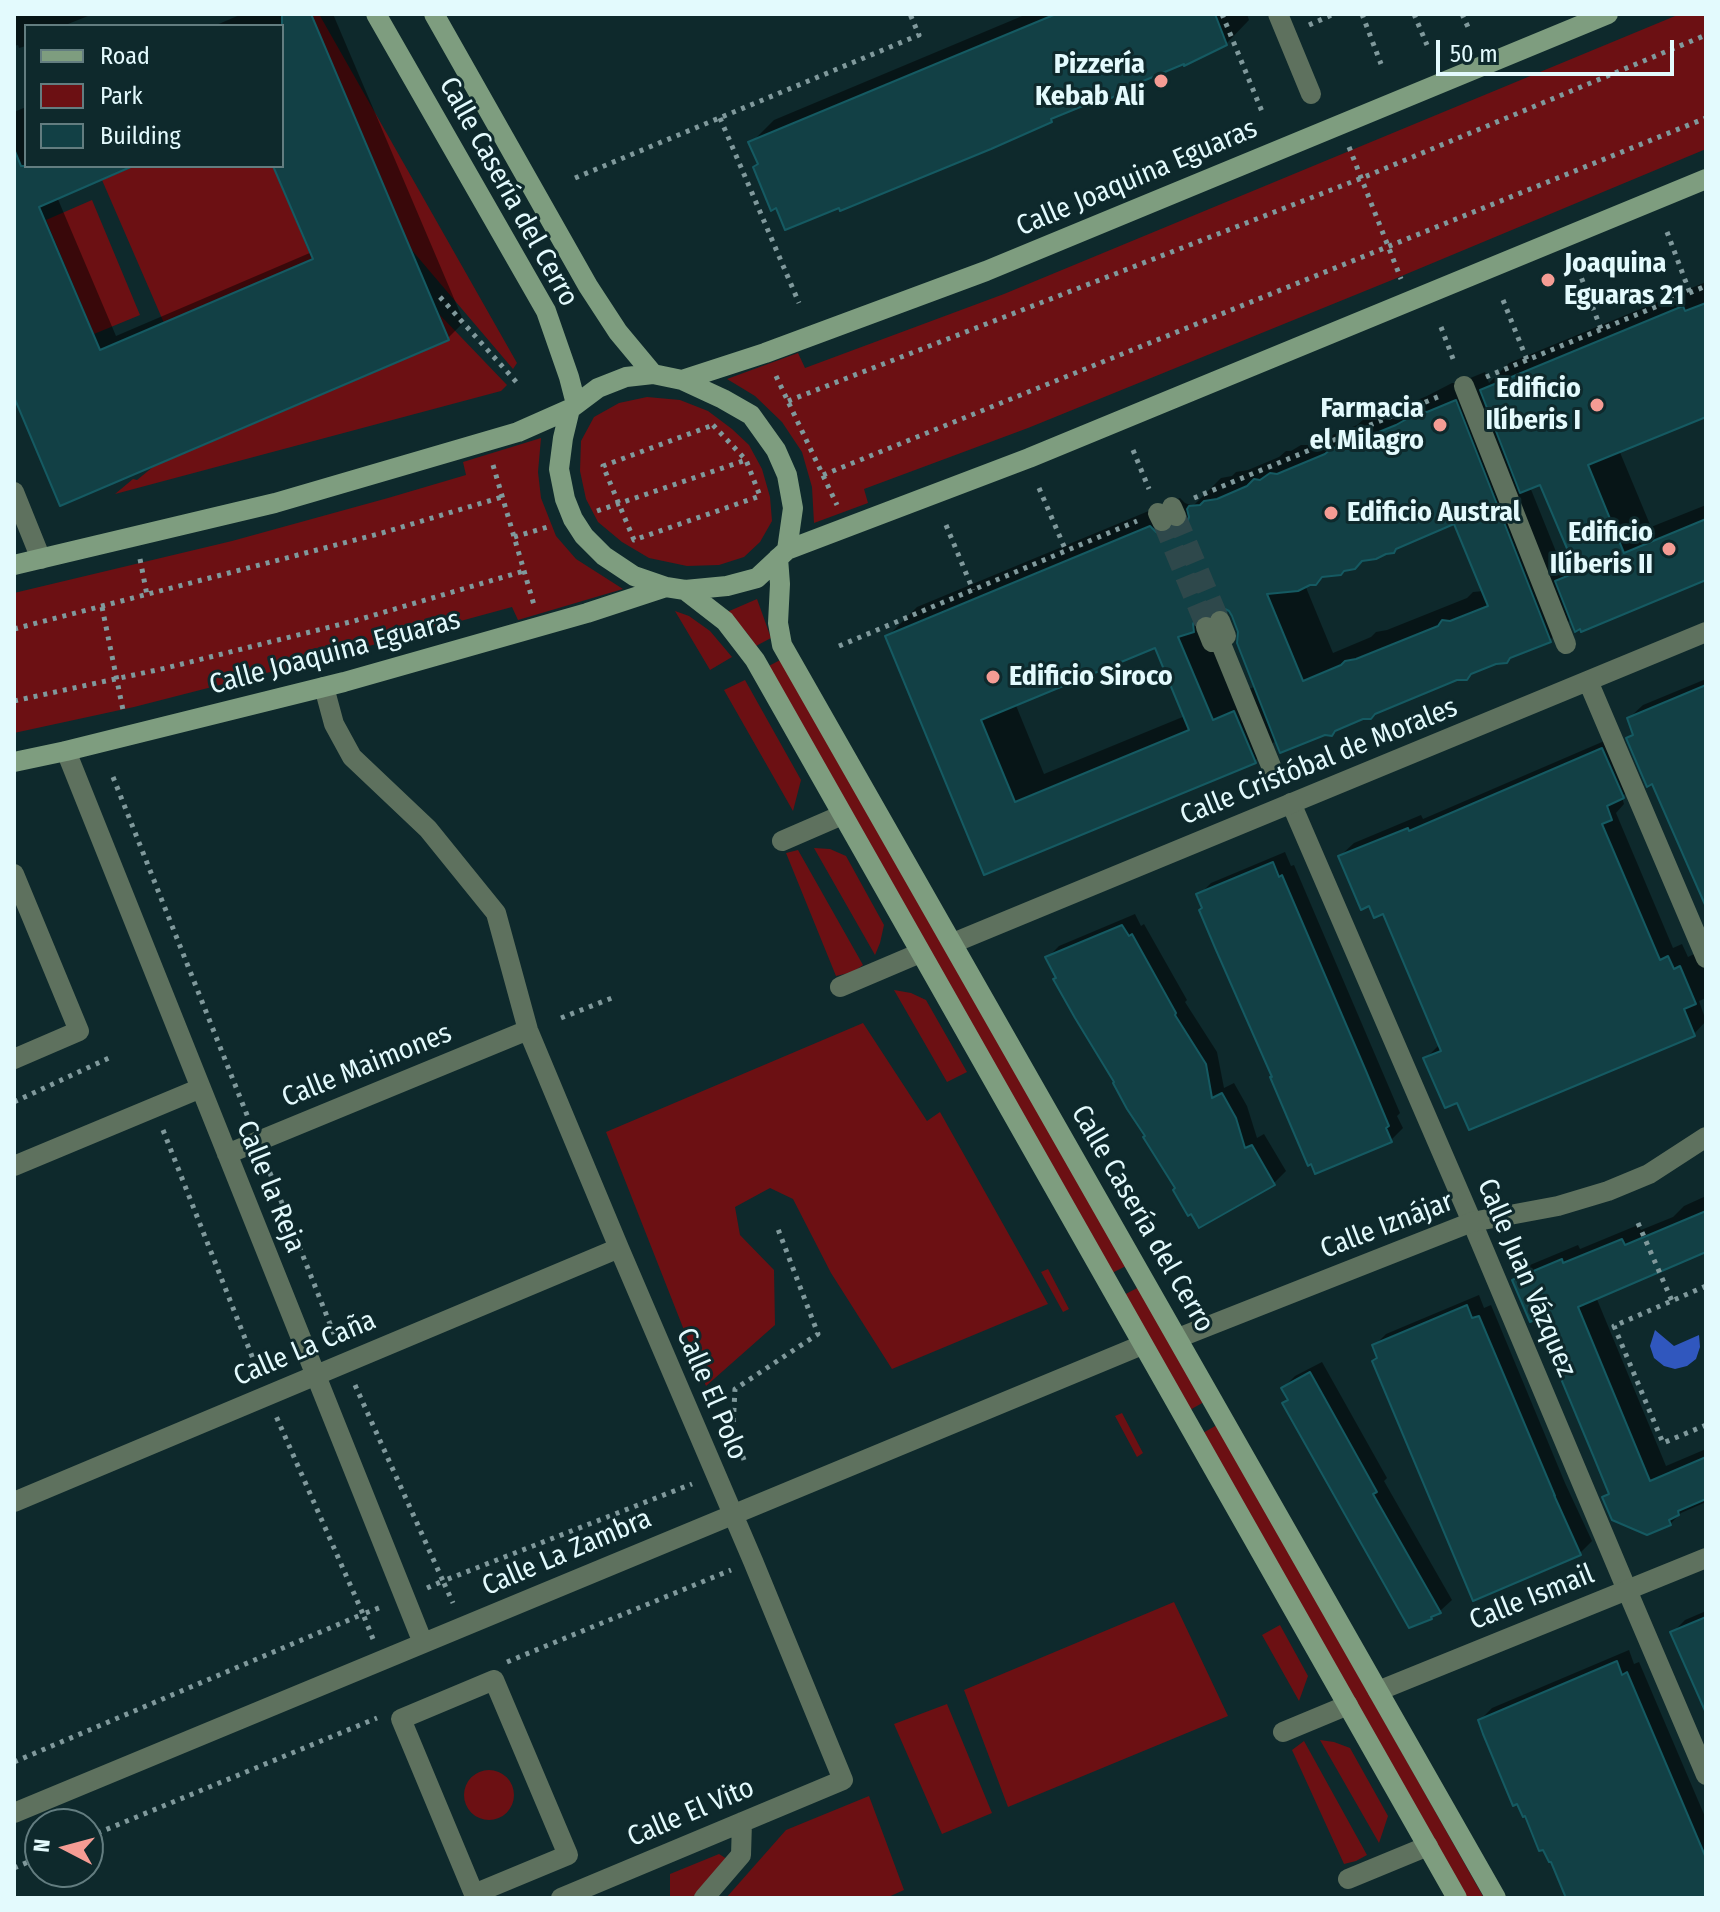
<!DOCTYPE html>
<html>
<head>
<meta charset="utf-8">
<style>
  body { margin:0 }
  #map { position:relative; width:1720px; height:1912px; overflow:hidden; background:#0e292c; font-family:"Fira Sans Condensed",sans-serif }
  canvas { display:block }
  .frame { position:absolute; inset:0; border:16px solid #e3fafd; pointer-events:none }
  .legend { position:absolute; left:24px; top:24px; width:260px; height:144px; box-sizing:border-box; background:#0e292c; border:2px solid #637d80; margin:0; padding:10px 14px; list-style:none; font-size:24px; color:#e3fafd }
  .legend li { display:flex; align-items:center; gap:16px; height:40px }
  .legend b { width:40px; border:2px solid #637d80 }
  .north { position:absolute; left:24px; top:1808px; width:80px; height:80px; box-sizing:border-box; background:#0e292c; border:2px solid #637d80; border-radius:50%; rotate:276deg; font-size:22px; font-weight:700; line-height:32px; text-align:center; color:#e3fafd }
  .north::after { content:''; display:block; margin:auto; width:28px; height:36px; background:#f59c94; clip-path:polygon(50% 0,100% 100%,50% 72%,0 100%) }
  .scale { position:absolute; left:1436px; top:40px; width:238px; height:36px; box-sizing:border-box; border:4px solid #e3fafd; border-top:0; padding-left:10px; font-size:24px; line-height:28px; white-space:nowrap; color:#e3fafd; -webkit-text-stroke:6px #0e292c; paint-order:stroke }
</style>
</head>
<body>
<div id="map">
<canvas width="1720" height="1912"></canvas>
<div class="frame"></div>
<ul class="legend">
<li><b style="height:10px;background:#7e9d7f"></b>Road</li>
<li><b style="height:22px;background:#6c1013"></b>Park</li>
<li><b style="height:22px;background:#124045"></b>Building</li>
</ul>
<div class="north">N</div>
<div class="scale">50 m</div>
</div>
<script>
const c = document.querySelector('canvas').getContext('2d');
c.lineJoin = 'round';
function paint(path, color) {
  c.fillStyle = color;
  c.fill(path, 'evenodd');
}
function toPath(rows) {
  const path = new Path2D();
  for (const r of rows) {
    if (r.length === 3) {
      path.moveTo(r[0] + r[2], r[1]);
      path.arc(r[0], r[1], r[2], 0, 2 * Math.PI);
      continue;
    }
    path.moveTo(r[0], r[1]);
    for (let i = 2; i < r.length; i += 2) path.lineTo(r[i], r[i + 1]);
  }
  return path;
}
function strokePath(path, color, width, dash) {
  c.strokeStyle = color;
  c.lineWidth = width;
  c.lineCap = dash ? 'butt' : 'round';
  c.setLineDash(dash || []);
  c.stroke(path);
}
function drawText(font, color, halo, rows, align = 'center') {
  c.font = font + ' "Fira Sans Condensed",sans-serif';
  c.lineWidth = 6;
  c.setLineDash([]);
  c.textBaseline = 'middle';
  c.strokeStyle = halo;
  c.fillStyle = color;
  for (const [text, x, y, turn = 0] of rows) {
    c.save();
    c.translate(x, y);
    c.rotate((+turn || 0) * Math.PI / 180);
    c.textAlign = isNaN(turn) ? turn : align;
    if (halo) c.strokeText(text, 0, 0);
    c.fillText(text, 0, 0);
    c.restore();
  }
}
const green = toPath([
  [311,14,319,14,517,363,513,369,410,248],
  [1680,14,1706,14,1706,149,1392,280,1028,428,864,489,868,503,814,523,812,487,802,452,782,422,755,396,727,379,798,353,805,368,1004,294],
  [135,166,273,166,312,259,164,323,102,180],
  [92,200,140,315,94,334,46,220],
  [437,312,507,385,501,391,115,494,133,479,137,480,159,462,164,462,448,340],
  [647,397,680,400,708,411,732,429,749,445,762,469,770,497,772,521,760,542,744,557,719,565,687,566,649,558,622,542,598,522,586,499,580,471,581,441,594,417,619,403],
  [541,438,538,472,541,498,556,536,576,559,623,589,518,620,512,607,321,659,134,707,14,733,14,593,232,541,388,498,466,475,463,462],
  [757,599,771,638,756,646,747,633,727,612],
  [675,611,689,616,710,631,732,657,710,670],
  [782,659,1126,1266,1110,1274,767,667],
  [745,680,801,780,793,811,724,690],
  [814,848,830,849,846,856,884,925,880,943,875,955],
  [798,850,863,965,853,972,836,976,786,853],
  [894,990,911,993,926,1000,967,1072,947,1082],
  [863,1023,927,1121,940,1112,1048,1304,892,1369,831,1273,793,1199,770,1188,735,1207,740,1235,774,1270,775,1325,706,1386,606,1132],
  [1048,1269,1069,1309,1063,1312,1041,1272],
  [1139,1287,1204,1402,1188,1411,1122,1296],
  [1122,1413,1143,1453,1137,1457,1115,1416],
  [1217,1425,1484,1898,1464,1898,1201,1434],
  [1174,1602,1228,1716,1008,1807,964,1690],
  [1280,1625,1308,1676,1299,1701,1262,1635],
  [947,1704,992,1813,942,1834,894,1724],
  [1320,1740,1334,1742,1350,1748,1388,1816,1379,1843],
  [1304,1741,1367,1855,1356,1861,1344,1864,1292,1750],
  [489,1795,25],
  [869,1796,904,1890,886,1898,726,1898,786,1830],
  [719,1854,727,1859,692,1898,670,1898,670,1874]
]);
const water = toPath([
  [1655,1330,1674,1346,1699,1335,1700,1347,1696,1359,1687,1366,1675,1369,1664,1366,1654,1358,1650,1346]
]);
const shadow = toPath([
  [14,14,93,14,63,26,26,26,26,46,19,48,18,45,14,46],
  [242,14,333,14,464,322,448,338,14,393,14,112,26,107,26,166,130,166,57,197,116,336,312,252,275,166,282,166,282,26,214,26],
  [1027,14,1247,14,1249,20,1226,44,1143,78,1136,85,1096,98,1058,114,1051,121,759,163,751,143,774,120],
  [1706,282,1706,415,1619,450,1651,527,1706,505,1706,578,1572,618,1550,640,1363,717,1277,739,1255,761,985,873,888,636,917,607,1180,498,1185,503,1193,506,1221,478,1232,476,1236,472,1248,470,1279,457,1286,451,1291,451,1301,445,1308,445,1357,425,1363,420,1371,418,1377,414,1383,414,1427,396,1452,383,1458,383,1485,372,1489,383,1509,363],
  [1541,482,1575,564,1565,574,1530,487],
  [1455,522,1484,591,1473,592,1467,598,1387,630,1376,632,1371,637,1333,653,1305,585,1324,575],
  [1223,606,1230,610,1240,632,1256,686,1242,692,1209,613,1216,607],
  [1156,645,1185,716,1044,774,1015,703],
  [1706,679,1706,904,1653,781,1629,738,1635,732,1629,718,1643,705],
  [1616,736,1636,783,1622,797,1624,804,1616,813,1673,948,1682,944,1688,957,1706,948,1706,998,1699,1001,1706,1021,1694,1034,1458,1101,1426,1058,1440,1044,1384,911,1340,856,1354,843,1421,815,1423,819],
  [1285,852,1291,866,1294,865,1400,1113,1397,1116,1403,1128,1391,1140,1204,908,1199,895,1211,883],
  [1135,914,1141,926,1144,924,1187,1000,1185,1002,1217,1052,1224,1088,1234,1083,1247,1106,1257,1138,1264,1134,1286,1171,1274,1183,1177,1188,1048,957,1059,946],
  [1706,1196,1706,1250,1596,1297,1666,1466,1706,1449,1706,1502,1681,1513,1670,1524,1604,1497,1610,1491,1537,1316,1514,1281,1530,1265,1578,1245,1580,1249,1638,1225,1641,1230,1673,1217,1684,1206],
  [1479,1295,1484,1308,1491,1305,1565,1483,1592,1541,1580,1553,1379,1356,1374,1346,1386,1334],
  [1322,1362,1387,1478,1384,1481,1452,1600,1440,1611,1283,1388,1295,1376],
  [1706,1611,1706,1707,1673,1632,1685,1620],
  [1629,1650,1634,1664,1639,1662,1706,1819,1706,1898,1572,1898,1480,1720,1492,1708]
]);
const building = toPath([
  [282,14,311,14,449,340,60,506,14,397,14,149,21,166,133,166,39,207,100,350,313,259,273,166,282,166,282,14],
  [1056,14,1215,14,1227,45,1184,66,1184,64,1136,84,1138,87,1096,104,1095,101,1051,119,1052,122,991,149,840,211,839,208,785,230,776,208,771,211,753,167,758,164,748,142,1056,14],
  [1706,303,1706,417,1588,465,1624,553,1706,519,1706,580,1581,632,1580,629,1575,632,1555,581,1577,572,1540,485,1520,493,1480,390,1683,306,1685,311,1706,303],
  [1456,400,1551,642,1510,658,1507,663,1496,664,1471,674,1467,680,1457,680,1375,714,1371,719,1363,719,1335,731,1332,736,1325,735,1280,753,1237,643,1238,632,1232,616,1229,611,1223,608,1214,609,1209,615,1202,615,1196,618,1193,624,1194,632,1178,637,1213,720,1234,711,1256,763,984,875,885,636,1150,526,1156,532,1162,534,1168,532,1173,528,1181,528,1187,523,1189,517,1187,509,1189,506,1200,505,1204,501,1217,499,1247,486,1254,479,1260,480,1270,473,1277,474,1325,454,1332,448,1340,447,1346,442,1352,443,1396,425,1421,411,1427,412,1456,400],
  [1454,524,1488,606,1450,621,1442,620,1438,626,1356,659,1345,661,1341,665,1303,681,1267,594,1298,591,1310,585,1316,585,1322,577,1341,575,1344,571,1355,569,1362,561,1376,559,1386,554,1394,553,1396,549,1454,524],
  [1155,648,1189,730,1015,802,981,720,1155,648],
  [1706,685,1706,907,1652,784,1647,787,1626,738,1633,735,1627,718,1706,685],
  [1602,748,1624,798,1607,806,1612,820,1602,824,1660,960,1668,956,1674,969,1680,966,1696,1004,1684,1009,1695,1036,1469,1130,1457,1103,1445,1108,1423,1058,1441,1051,1383,914,1374,918,1369,906,1361,910,1338,856,1408,828,1409,831,1602,748],
  [1273,862,1279,877,1282,875,1366,1071,1389,1126,1386,1128,1392,1142,1315,1174,1311,1164,1308,1166,1270,1077,1272,1077,1216,950,1199,910,1202,908,1196,894,1273,862],
  [1122,925,1129,936,1132,934,1176,1013,1175,1015,1206,1064,1212,1098,1222,1093,1236,1118,1245,1148,1252,1145,1275,1185,1199,1228,1191,1214,1188,1216,1173,1190,1175,1188,1143,1137,1145,1136,1127,1109,1113,1083,1114,1082,1075,1018,1053,979,1056,978,1045,957,1122,925],
  [1706,1211,1706,1252,1578,1307,1650,1481,1706,1457,1706,1499,1678,1511,1679,1515,1669,1520,1671,1525,1647,1535,1612,1520,1602,1497,1609,1494,1595,1460,1536,1319,1530,1322,1512,1280,1562,1259,1563,1263,1622,1239,1625,1245,1706,1211],
  [1467,1305,1472,1318,1479,1316,1555,1496,1554,1495,1581,1555,1473,1601,1372,1361,1377,1358,1372,1345,1467,1305],
  [1310,1372,1377,1492,1373,1494,1441,1613,1431,1617,1432,1619,1409,1628,1282,1403,1288,1400,1281,1388,1310,1372],
  [1706,1617,1706,1713,1670,1632,1706,1617],
  [1617,1661,1622,1675,1627,1672,1706,1858,1706,1898,1566,1898,1551,1862,1549,1862,1543,1850,1539,1851,1525,1816,1523,1817,1517,1804,1513,1806,1483,1734,1478,1720,1617,1661]
]);
const pedestrianTunnel = toPath([
  [1176,516,1220,621],
  [1162,521,1206,627]
]);
const path = toPath([
  [1222,14,1263,114],
  [1362,14,1381,64],
  [1414,14,1427,45],
  [1462,14,1468,27],
  [1309,25,1334,14],
  [720,118,799,303],
  [1349,147,1401,279],
  [575,178,919,35,910,14],
  [1667,232,1690,293],
  [1578,269,1601,329],
  [440,297,519,385],
  [1503,300,1527,360],
  [1441,327,1455,364],
  [776,376,837,505],
  [1486,377,1706,286],
  [788,401,1362,178,1706,35],
  [713,425,746,460,760,496,634,540,603,466,713,425],
  [1133,450,1149,489],
  [493,465,534,605],
  [823,475,1706,118],
  [1039,488,1066,551],
  [1194,498,1440,396],
  [597,511,746,460],
  [946,525,973,590],
  [514,537,551,526],
  [140,559,147,595],
  [102,607,123,710],
  [14,629,382,533,502,497],
  [839,646,1137,521],
  [14,701,166,668,354,621,524,571],
  [113,777,249,1120],
  [561,1018,612,998],
  [14,1102,111,1057],
  [163,1130,259,1374],
  [266,1163,336,1339],
  [1638,1223,1672,1301],
  [1706,1286,1614,1326,1663,1443,1706,1425],
  [355,1385,443,1581,692,1484],
  [744,1460,733,1428,735,1389,818,1334,778,1229],
  [427,1588,443,1581,453,1603],
  [373,1639,363,1614,384,1606],
  [507,1662,731,1570],
  [14,1762,363,1614,276,1416],
  [88,1837,377,1718],
  [14,1868,40,1857]
]);
const service = toPath([
  [324,687,334,724,352,757,428,829,496,913,528,1030,619,1248,753,1561,843,1780,561,1898],
  [66,751,423,1643],
  [782,841,842,815],
  [14,874,79,1031,14,1059],
  [840,987,920,953],
  [227,1154,528,1030],
  [14,1166,201,1088],
  [14,1502,619,1248],
  [1283,1732,1348,1705],
  [14,1813,1142,1345],
  [1348,1879,1428,1846],
  [704,1898,741,1855,742,1822]
]);
const pedestrian = toPath([
  [1278,14,1311,94],
  [1464,386,1566,644],
  [1172,507,1176,516],
  [1158,513,1162,521],
  [1206,627,1212,642,1226,636,1220,621],
  [1219,639,1271,766],
  [494,1680,568,1855,474,1894,401,1719,494,1680]
]);
const minor = toPath([
  [14,492,41,559],
  [1291,803,1472,1222,1627,1590]
]);
const tertiary = toPath([
  [1588,681,1706,958],
  [953,943,1706,632],
  [1178,1338,1472,1222,1558,1206,1608,1191,1649,1174,1706,1137],
  [1627,1590,1706,1775],
  [1378,1691,1706,1558]
]);
const secondary = toPath([
  [376,14,546,311,569,377,576,404],
  [434,14,588,286,618,332,653,374],
  [653,374,682,380,723,399,751,415,776,450,787,475,793,508,787,550,757,578,727,586,685,590,666,587,634,576,604,556,584,536,573,519,565,499,559,469,563,438,570,409,598,388,626,377,653,374],
  [682,380,765,353,986,271,1608,14],
  [787,550,1029,458,1706,179],
  [778,558,780,584,778,623,782,645,1496,1898],
  [14,565,275,503,518,432,570,409],
  [685,590,725,621,755,660,1457,1898],
  [14,762,66,751,344,682,587,613,666,587]
]);
const markers = [
  [1161,81,8,"#f59c94"],
  [1548,280,8,"#f59c94"],
  [1597,405,8,"#f59c94"],
  [1440,425,8,"#f59c94"],
  [1331,513,8,"#f59c94"],
  [1669,549,8,"#f59c94"],
  [993,677,8,"#f59c94"]
];
const poiNames = [
  ["Pizzería",1145,65],
  ["Kebab Ali",1145,97],
  ["Joaquina",1564,264,"left"],
  ["Eguaras 21",1564,296,"left"],
  ["Edificio",1581,389],
  ["Ilíberis I",1581,421],
  ["Farmacia",1424,409],
  ["el Milagro",1424,441],
  ["Edificio Austral",1347,513,"left"],
  ["Edificio",1653,533],
  ["Ilíberis II",1653,565],
  ["Edificio Siroco",1009,677,"left"]
];
const streetNames = [
  ["Calle Joaquina Eguaras",1137,178,-23],
  ["Calle Casería del Cerro",508,192,61],
  ["Calle Joaquina Eguaras",335,653,-15],
  ["Calle Cristóbal de Morales",1319,762,-22],
  ["Calle Maimones",367,1066,-22],
  ["Calle la Reja",270,1187,68],
  ["Calle Casería del Cerro",1142,1219,60],
  ["Calle Iznájar",1387,1226,-21],
  ["Calle Juan Vázquez",1526,1278,67],
  ["Calle La Caña",305,1349,-23],
  ["Calle El Polo",711,1394,67],
  ["Calle La Zambra",567,1553,-23],
  ["Calle Ismail",1532,1598,-22],
  ["Calle El Vito",691,1813,-23]
];
paint(green, '#6c1013');
paint(water, '#3057be');
paint(shadow, '#0007');
paint(building, '#124045');
strokePath(building, '#155a62', 2);
strokePath(pedestrianTunnel, '#2e484b', 20, [20, 10]);
strokePath(path, '#80999c', 5, [4, 6]);
strokePath(service, '#5e715e', 20);
strokePath(pedestrian, '#5e715e', 20);
strokePath(minor, '#5e715e', 20);
strokePath(tertiary, '#5e715e', 20);
strokePath(secondary, '#7e9d7f', 20);
for (const [x, y, r, color] of markers) {
  const dot = new Path2D();
  dot.arc(x, y, r, 0, 2 * Math.PI);
  c.fillStyle = color;
  c.fill(dot);
  strokePath(dot, '#0e292c', 3);
}
drawText('bold 28px', '#e3fafd', '#0e292c', poiNames, 'right');
drawText('28px', '#e3fafd', '#0e292c', streetNames);
</script>
</body>
</html>
